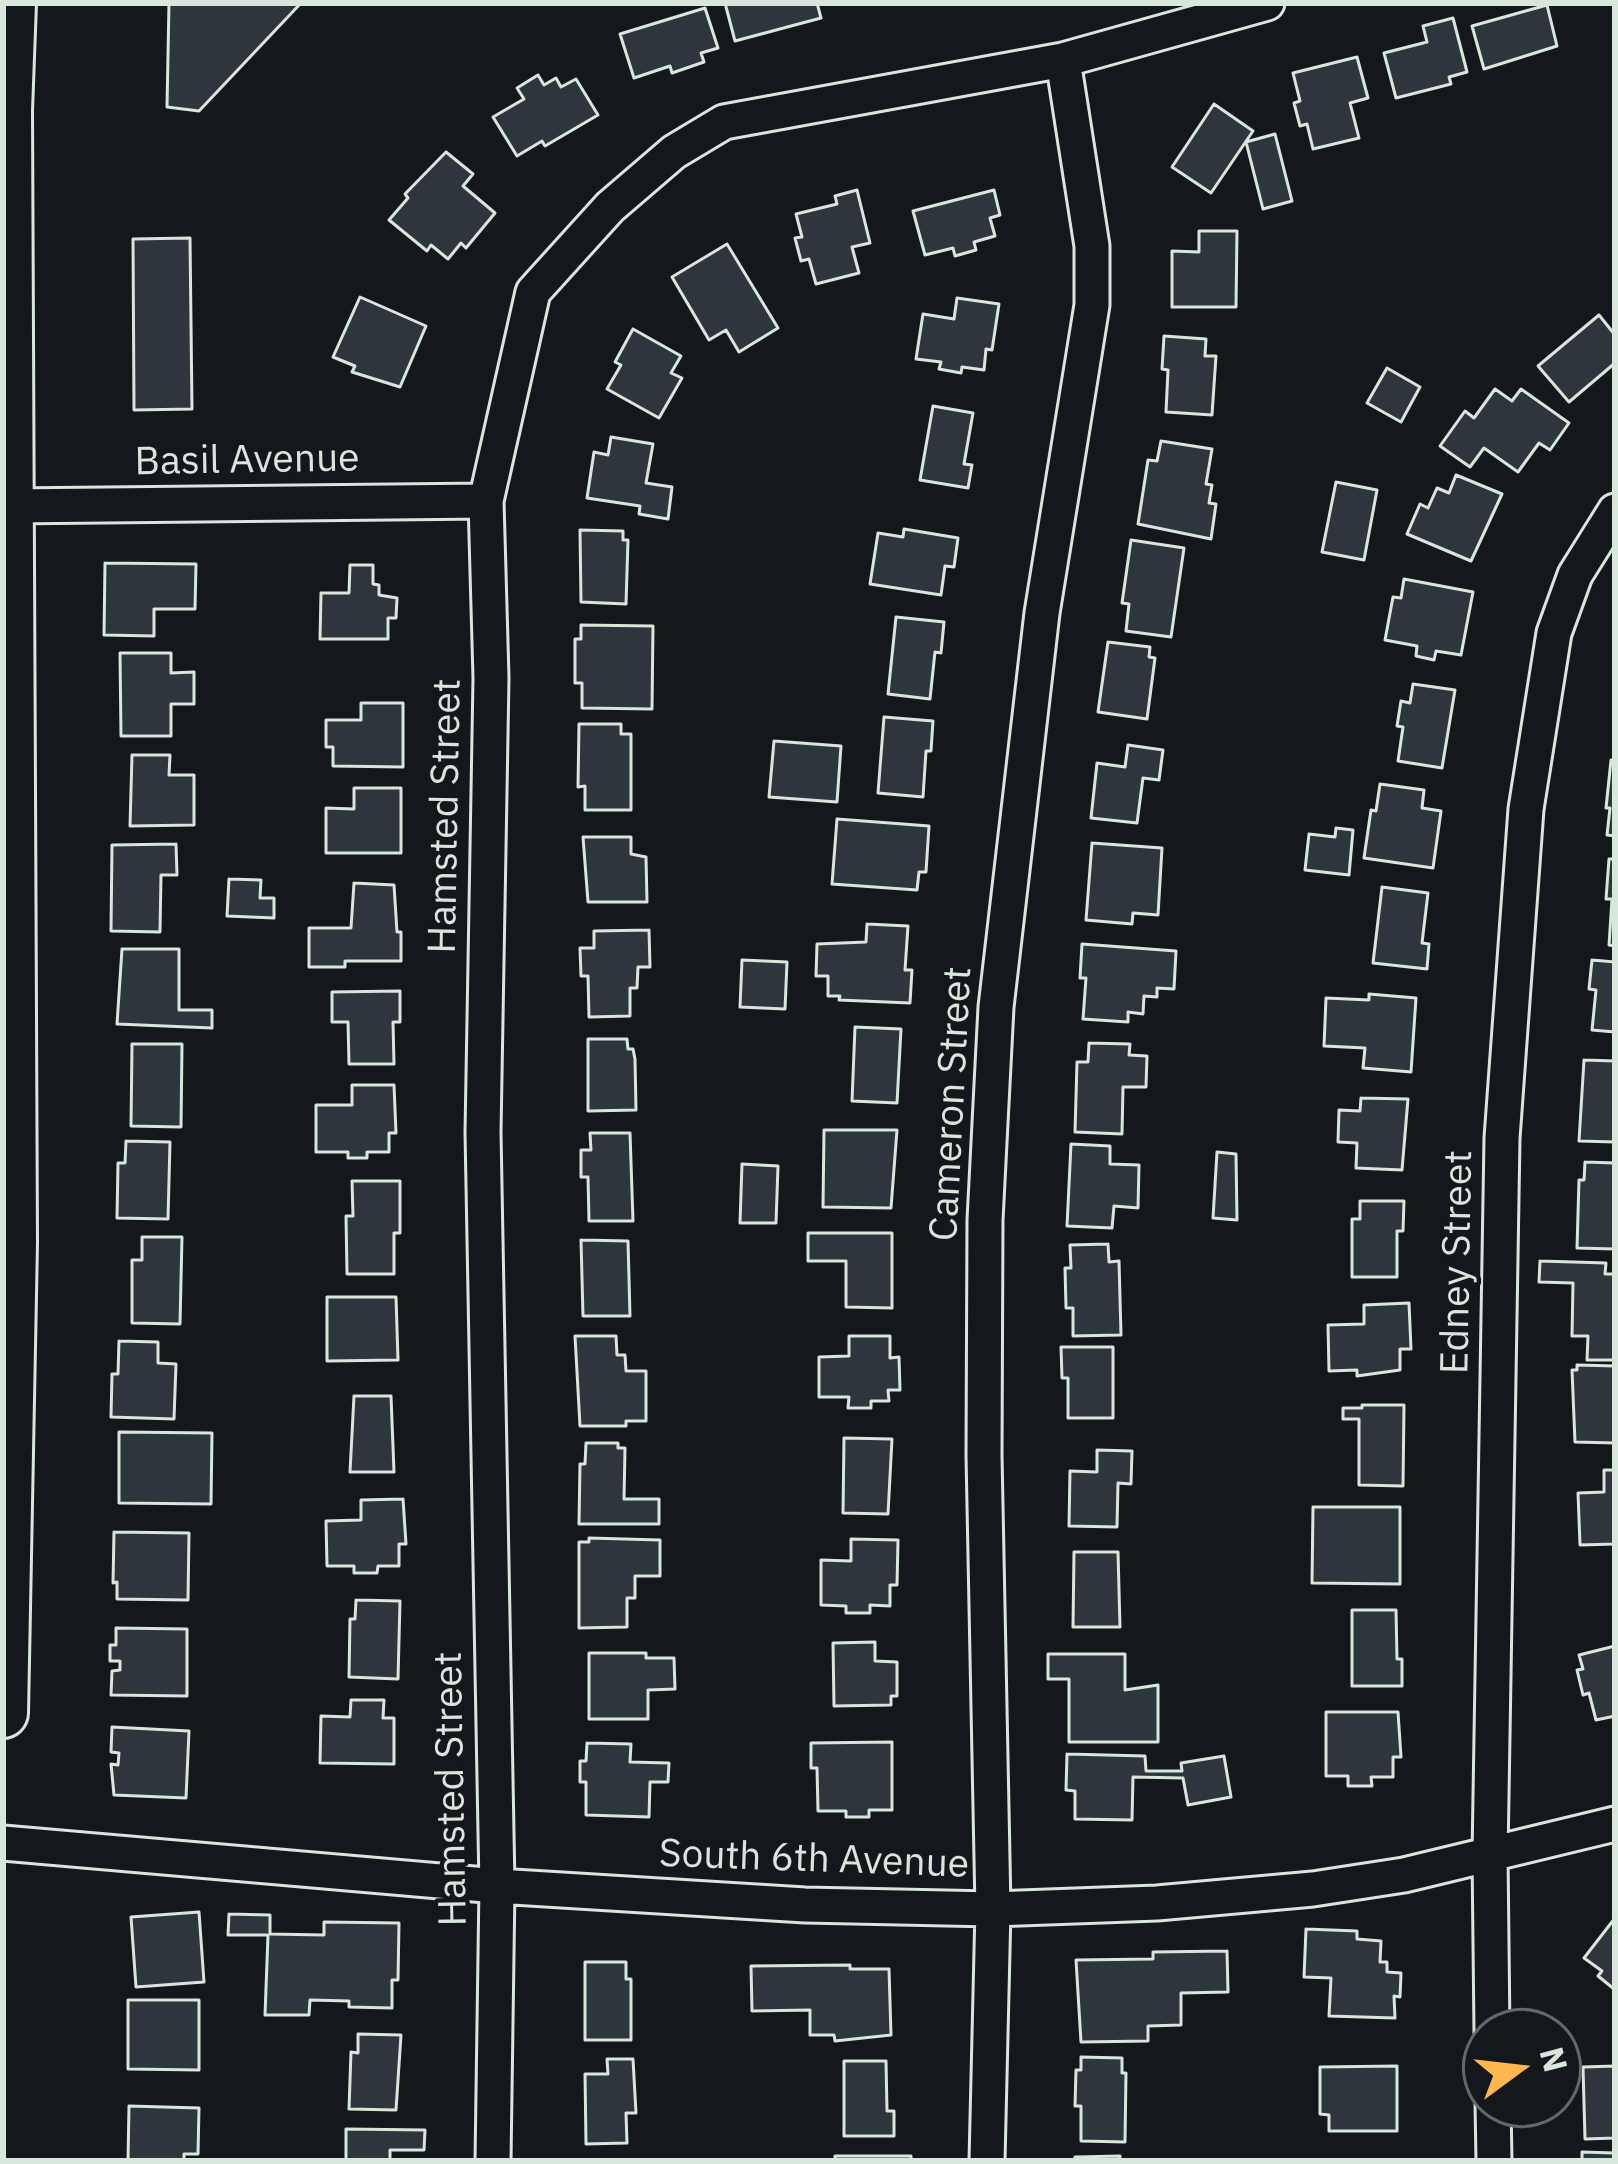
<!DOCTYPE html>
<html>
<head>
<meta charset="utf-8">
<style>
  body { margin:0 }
  #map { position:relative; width:1618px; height:2164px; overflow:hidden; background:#14181c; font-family:"IBM Plex Sans",sans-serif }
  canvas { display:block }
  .frame { position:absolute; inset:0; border:6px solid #d8e6dc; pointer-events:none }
  .north { position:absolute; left:1462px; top:2008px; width:120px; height:120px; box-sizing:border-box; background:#14181c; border:3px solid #626a69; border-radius:50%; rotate:75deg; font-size:33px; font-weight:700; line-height:48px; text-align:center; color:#d8e6dc }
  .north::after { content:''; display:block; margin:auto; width:42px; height:54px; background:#ffb74d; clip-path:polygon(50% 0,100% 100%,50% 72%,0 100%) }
</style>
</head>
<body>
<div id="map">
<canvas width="1618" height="2164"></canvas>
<div class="frame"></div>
<div class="north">N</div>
</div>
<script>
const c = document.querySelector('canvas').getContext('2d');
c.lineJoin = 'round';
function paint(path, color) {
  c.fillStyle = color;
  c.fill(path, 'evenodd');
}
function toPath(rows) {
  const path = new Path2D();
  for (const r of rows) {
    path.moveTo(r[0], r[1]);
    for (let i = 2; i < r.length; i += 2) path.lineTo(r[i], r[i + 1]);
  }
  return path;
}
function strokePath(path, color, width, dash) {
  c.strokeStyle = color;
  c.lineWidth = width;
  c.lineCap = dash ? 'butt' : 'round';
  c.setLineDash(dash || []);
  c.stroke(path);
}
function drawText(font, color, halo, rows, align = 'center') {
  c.font = font + ' "IBM Plex Sans",sans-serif';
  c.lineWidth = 9;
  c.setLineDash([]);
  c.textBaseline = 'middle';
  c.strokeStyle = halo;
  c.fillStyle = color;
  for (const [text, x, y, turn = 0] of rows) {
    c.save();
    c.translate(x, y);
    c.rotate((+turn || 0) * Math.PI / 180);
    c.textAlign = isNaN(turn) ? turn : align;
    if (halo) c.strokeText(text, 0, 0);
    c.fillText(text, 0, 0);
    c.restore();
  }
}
const building = toPath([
  [169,3,301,3,199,111,167,107,169,3],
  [725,3,817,3,821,18,735,41,725,3],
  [1547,5,1557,46,1484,69,1472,26,1547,5],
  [705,8,718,48,701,53,704,62,672,73,670,66,634,78,620,34,705,8],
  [1453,18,1467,72,1449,77,1451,84,1396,98,1384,53,1427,42,1423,26,1453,18],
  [1357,57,1368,98,1350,103,1359,138,1313,149,1307,124,1300,126,1294,103,1300,101,1293,73,1357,57],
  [538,75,544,85,556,78,561,87,576,79,598,115,545,146,542,141,517,156,493,117,524,99,517,88,538,75],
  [1214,104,1253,131,1211,193,1172,167,1214,104],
  [1275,134,1292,201,1263,209,1246,142,1275,134],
  [446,152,473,174,463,186,495,213,466,248,461,243,448,259,431,245,427,251,389,220,408,198,405,194,446,152],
  [857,190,870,243,852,247,859,273,816,284,809,259,801,261,795,238,802,237,796,214,837,204,835,196,857,190],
  [994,190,1000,215,990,218,995,236,974,242,976,250,955,256,953,248,925,255,913,211,994,190],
  [1199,231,1237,231,1236,307,1172,307,1172,251,1199,252,1199,231],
  [190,238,192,409,134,410,133,239,190,238],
  [727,244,778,328,739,352,726,330,709,340,672,277,727,244],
  [360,297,426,326,400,387,352,372,355,366,333,357,360,297],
  [957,298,999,304,992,350,986,349,984,370,962,367,961,373,939,369,941,362,916,359,923,314,954,319,957,298],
  [1599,315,1615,335,1615,363,1569,402,1538,366,1599,315],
  [633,329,681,356,671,373,682,378,659,418,607,389,621,365,615,362,633,329],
  [1164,336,1206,339,1205,356,1216,356,1212,415,1166,412,1168,370,1162,369,1164,336],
  [1387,368,1420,387,1401,422,1367,403,1387,368],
  [1495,389,1512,401,1521,389,1569,423,1550,450,1539,443,1518,472,1484,448,1470,467,1440,446,1465,411,1474,418,1495,389],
  [933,406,973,413,964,464,972,465,968,488,920,480,933,406],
  [611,437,653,444,646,483,672,487,668,519,639,514,640,506,587,498,594,452,608,455,611,437],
  [1161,441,1212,449,1206,484,1212,485,1209,503,1216,504,1211,539,1138,524,1148,460,1157,461,1161,441],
  [1456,475,1502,494,1471,561,1407,534,1420,504,1428,508,1437,488,1449,493,1456,475],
  [1336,482,1377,490,1364,560,1322,552,1336,482],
  [904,529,958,538,954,567,945,566,941,595,870,584,878,533,903,537,904,529],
  [580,530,623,531,623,540,628,540,626,604,581,602,580,530],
  [1131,540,1184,548,1171,637,1126,631,1129,604,1122,603,1131,540],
  [105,563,196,564,195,609,154,609,154,636,104,635,105,563],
  [350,565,373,565,373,584,379,585,379,595,397,598,396,618,388,618,388,639,320,639,321,593,349,593,350,565],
  [1404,579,1473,592,1461,655,1436,651,1434,660,1416,656,1417,646,1385,640,1393,597,1401,598,1404,579],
  [896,617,944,622,941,653,935,652,930,699,888,694,896,617],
  [581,625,653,626,652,709,582,708,582,683,575,683,575,639,581,639,581,625],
  [1108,642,1150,647,1149,657,1155,658,1147,719,1098,712,1108,642],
  [120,653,171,653,171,673,194,672,194,704,171,704,171,736,121,736,120,653],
  [1413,684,1455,690,1442,768,1398,761,1403,727,1397,726,1401,701,1410,703,1413,684],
  [361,703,403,703,403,767,333,766,333,747,326,747,326,720,361,720,361,703],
  [884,717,933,721,931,751,926,751,923,797,878,793,884,717],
  [579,724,621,724,621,734,631,734,631,810,585,810,585,786,578,787,579,724],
  [774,741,841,746,837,802,769,797,774,741],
  [1128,745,1163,750,1159,780,1143,778,1137,823,1091,818,1097,763,1125,767,1128,745],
  [132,755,170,755,169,775,194,775,194,825,130,826,132,755],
  [1611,760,1615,760,1615,836,1607,835,1610,808,1606,808,1611,760],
  [1380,784,1424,790,1422,808,1441,811,1433,868,1364,858,1371,810,1376,811,1380,784],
  [354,788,401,788,401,853,326,853,326,808,354,809,354,788],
  [837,819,929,826,926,872,919,872,917,890,832,884,837,819],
  [1336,828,1353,830,1349,875,1305,870,1309,834,1335,837,1336,828],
  [583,837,631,837,631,854,646,857,647,902,588,902,583,837],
  [1092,843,1162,848,1158,915,1133,913,1132,924,1086,920,1092,843],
  [176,844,177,875,161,875,160,932,111,931,112,845,176,844],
  [1609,859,1615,859,1615,946,1609,945,1612,899,1606,899,1609,859],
  [229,879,261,880,260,898,274,898,274,918,227,916,229,879],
  [354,883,394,885,397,932,401,932,401,961,345,961,345,967,309,967,309,928,351,928,354,883],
  [1382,887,1428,893,1422,943,1429,944,1427,969,1373,963,1382,887],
  [867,924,908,926,905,970,912,970,910,1003,839,1000,840,996,828,996,828,976,816,976,817,944,866,942,867,924],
  [649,930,650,967,638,967,637,988,630,988,630,1016,589,1017,588,976,581,976,580,948,594,948,594,931,649,930],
  [1082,944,1176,951,1174,989,1157,988,1157,997,1144,996,1143,1014,1128,1012,1128,1022,1083,1019,1086,978,1080,978,1082,944],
  [122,949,179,949,179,1010,212,1010,212,1028,117,1024,122,949],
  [742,960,787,962,785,1009,740,1007,742,960],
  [1592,960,1615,962,1615,1032,1592,1030,1596,990,1589,989,1592,960],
  [400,991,400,1022,393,1022,394,1064,349,1064,348,1022,332,1022,332,992,400,991],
  [1369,994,1416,998,1411,1072,1363,1068,1365,1048,1324,1046,1326,998,1369,1000,1369,994],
  [855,1027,901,1029,897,1103,852,1101,855,1027],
  [588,1039,627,1039,628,1049,633,1049,635,1059,636,1110,588,1111,588,1039],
  [1089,1043,1130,1044,1129,1055,1147,1056,1146,1087,1123,1087,1122,1134,1075,1132,1077,1062,1088,1062,1089,1043],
  [132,1044,182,1044,181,1127,131,1126,132,1044],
  [1584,1060,1615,1061,1615,1142,1579,1141,1584,1060],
  [352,1085,394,1085,396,1133,389,1133,389,1152,367,1152,367,1158,348,1158,348,1152,316,1152,316,1105,352,1105,352,1085],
  [1361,1098,1408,1099,1402,1170,1356,1168,1357,1143,1338,1142,1339,1110,1360,1111,1361,1098],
  [824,1130,897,1130,891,1208,823,1207,824,1130],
  [590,1133,630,1133,633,1221,589,1221,588,1177,581,1177,581,1150,591,1150,590,1133],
  [126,1141,170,1142,168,1219,117,1218,118,1163,125,1163,126,1141],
  [1071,1144,1110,1146,1110,1164,1139,1165,1138,1208,1114,1206,1112,1228,1067,1226,1071,1144],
  [1217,1152,1236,1154,1237,1220,1213,1218,1217,1152],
  [1585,1162,1615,1163,1615,1249,1577,1248,1579,1180,1584,1180,1585,1162],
  [742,1164,778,1166,776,1223,740,1223,742,1164],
  [352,1181,400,1181,400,1233,394,1233,394,1274,347,1274,346,1216,353,1216,352,1181],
  [1360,1201,1404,1201,1403,1231,1397,1231,1397,1277,1352,1277,1352,1219,1360,1219,1360,1201],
  [808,1233,892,1233,892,1308,846,1307,846,1261,808,1261,808,1233],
  [142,1237,182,1237,180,1324,132,1323,132,1260,142,1260,142,1237],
  [581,1240,628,1241,630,1316,583,1316,581,1240],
  [1108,1244,1109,1262,1119,1261,1121,1335,1073,1336,1073,1308,1066,1308,1065,1268,1071,1268,1070,1245,1108,1244],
  [1540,1261,1606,1263,1605,1274,1615,1274,1615,1360,1587,1360,1588,1336,1572,1336,1573,1283,1539,1282,1540,1261],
  [327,1297,396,1297,398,1360,327,1361,327,1297],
  [1409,1303,1411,1349,1400,1349,1400,1370,1357,1376,1357,1370,1329,1371,1328,1325,1364,1324,1364,1305,1409,1303],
  [575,1336,616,1336,617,1355,625,1355,626,1371,646,1371,646,1421,626,1421,626,1426,580,1426,575,1336],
  [849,1336,890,1336,890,1358,899,1357,900,1390,888,1390,889,1401,871,1401,871,1408,848,1408,849,1397,819,1397,819,1357,849,1356,849,1336],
  [119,1341,158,1342,158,1363,176,1364,174,1419,111,1417,112,1374,118,1374,119,1341],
  [1061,1347,1113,1347,1113,1418,1068,1418,1068,1378,1062,1378,1061,1347],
  [1577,1365,1615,1366,1615,1443,1575,1442,1572,1370,1577,1370,1577,1365],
  [354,1396,391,1396,394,1472,350,1472,354,1396],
  [1362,1405,1404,1405,1403,1486,1359,1485,1359,1419,1343,1419,1343,1408,1362,1408,1362,1405],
  [119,1432,212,1433,211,1504,119,1503,119,1432],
  [844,1438,892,1439,888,1514,843,1513,844,1438],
  [586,1443,618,1443,618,1448,625,1448,624,1499,659,1499,659,1524,579,1524,580,1464,585,1464,586,1443],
  [1097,1450,1132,1451,1131,1484,1118,1483,1117,1527,1069,1526,1070,1471,1097,1472,1097,1450],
  [1604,1470,1615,1470,1615,1544,1580,1545,1578,1493,1604,1492,1604,1470],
  [403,1499,406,1544,399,1544,399,1566,378,1566,377,1573,354,1573,354,1566,327,1566,326,1521,361,1520,361,1500,403,1499],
  [1313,1507,1400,1507,1400,1584,1312,1583,1313,1507],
  [114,1532,189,1533,188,1600,117,1599,117,1582,113,1583,114,1532],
  [589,1538,660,1540,660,1576,635,1576,635,1598,627,1598,627,1627,579,1628,579,1542,589,1542,589,1538],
  [851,1539,898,1540,897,1585,890,1585,890,1606,870,1605,870,1613,846,1613,846,1606,821,1605,821,1560,851,1561,851,1539],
  [1074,1552,1118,1552,1120,1627,1073,1627,1074,1552],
  [356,1600,400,1601,398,1679,349,1677,350,1619,355,1619,356,1600],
  [1352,1610,1396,1610,1397,1659,1402,1659,1402,1686,1352,1686,1352,1610],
  [116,1628,187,1629,187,1696,111,1695,112,1671,120,1670,120,1661,110,1661,110,1645,116,1645,116,1628],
  [875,1642,875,1661,897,1662,897,1696,891,1696,891,1705,834,1706,833,1643,875,1642],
  [1615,1646,1615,1716,1596,1720,1589,1693,1583,1695,1577,1670,1583,1669,1579,1655,1615,1646],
  [589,1653,646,1653,646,1658,674,1658,675,1689,648,1690,648,1719,589,1719,589,1653],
  [1048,1654,1125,1654,1125,1690,1158,1685,1158,1742,1069,1742,1069,1679,1048,1679,1048,1654],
  [351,1700,384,1700,383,1718,394,1718,394,1764,320,1763,321,1716,350,1717,351,1700],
  [1326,1712,1398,1712,1401,1757,1393,1757,1393,1777,1371,1777,1372,1786,1348,1786,1348,1776,1326,1776,1326,1712],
  [112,1727,189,1731,186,1798,114,1795,111,1764,118,1765,119,1753,111,1752,112,1727],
  [892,1742,892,1810,869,1810,869,1817,846,1817,846,1811,818,1811,817,1768,811,1768,811,1743,892,1742],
  [587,1743,631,1744,630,1762,669,1763,668,1782,650,1782,649,1817,586,1815,586,1782,580,1782,580,1761,586,1761,587,1743],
  [1067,1754,1145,1756,1146,1771,1182,1771,1181,1763,1224,1756,1231,1797,1188,1805,1183,1778,1133,1777,1132,1820,1075,1819,1075,1791,1066,1790,1067,1754],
  [199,1912,204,1982,136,1987,131,1917,199,1912],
  [229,1914,270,1915,270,1934,324,1935,324,1922,399,1923,398,1980,392,1980,392,2008,349,2007,349,2001,310,2000,309,2015,265,2015,268,1935,228,1935,229,1914],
  [1615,1918,1615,1989,1614,1989,1598,1976,1602,1971,1584,1958,1615,1918],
  [1306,1929,1357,1931,1357,1939,1381,1941,1380,1962,1387,1962,1387,1972,1401,1973,1400,1997,1394,1996,1395,2018,1329,2016,1331,1978,1304,1977,1306,1929],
  [1227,1951,1228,1992,1181,1993,1181,2025,1148,2026,1148,2041,1081,2042,1076,1960,1153,1959,1153,1952,1227,1951],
  [585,1962,626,1962,626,1979,631,1979,631,2040,585,2040,585,1962],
  [850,1965,850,1969,889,1969,891,2035,835,2041,834,2035,810,2035,810,2010,752,2011,751,1966,850,1965],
  [128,2000,199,2000,199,2070,128,2069,128,2000],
  [358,2034,401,2035,396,2110,349,2109,351,2052,358,2053,358,2034],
  [1081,2057,1122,2058,1122,2073,1126,2073,1125,2142,1081,2141,1081,2106,1075,2106,1076,2070,1081,2070,1081,2057],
  [607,2059,633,2059,636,2113,626,2113,627,2143,586,2144,585,2074,608,2074,607,2059],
  [844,2061,886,2061,887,2111,894,2111,894,2136,844,2136,844,2061],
  [1397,2066,1397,2131,1329,2131,1329,2115,1320,2114,1320,2067,1397,2066],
  [1615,2066,1615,2138,1585,2139,1583,2067,1615,2066],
  [129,2106,199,2108,198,2154,184,2154,184,2161,128,2161,129,2106],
  [346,2129,425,2130,424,2150,390,2150,390,2161,346,2161,346,2129],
  [1582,2152,1615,2153,1615,2161,1582,2161,1582,2152],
  [835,2156,911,2156,911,2161,835,2161,835,2156],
  [1120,2156,1120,2161,1075,2161,1075,2157,1120,2156]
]);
const street = toPath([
  [9,506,486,501],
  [3,1843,497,1886,805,1905,993,1909,1157,1903,1313,1889,1404,1875,1615,1824],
  [1492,2032,1490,1855,1502,1138,1526,809,1554,633,1575,575,1615,511],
  [1493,2104,1494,2161],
  [493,2161,497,1886,483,1132,491,678,486,501,533,292,610,207,674,152,724,122,1063,60,1267,3],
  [987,2161,993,1909,984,1455,985,1220,996,1007,1042,613,1092,305,1092,246,1063,60]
]);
const secondary = toPath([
  [3,1713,12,1242,7,110,11,3]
]);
const streetNames = [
  ["Basil Avenue",247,461,-1],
  ["Hamsted Street",446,816,-89],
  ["Cameron Street",952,1104,-87],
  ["Edney Street",1458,1262,-89],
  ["Hamsted Street",452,1789,-91],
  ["South 6th Avenue",814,1860,2]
];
paint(building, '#2c363c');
strokePath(building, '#d8e6dc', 3);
strokePath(street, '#d8e6dc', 39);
strokePath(secondary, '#d8e6dc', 54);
strokePath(street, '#14181c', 33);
strokePath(secondary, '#14181c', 48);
drawText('39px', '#d8e6dc', '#14181c', streetNames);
</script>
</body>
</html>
